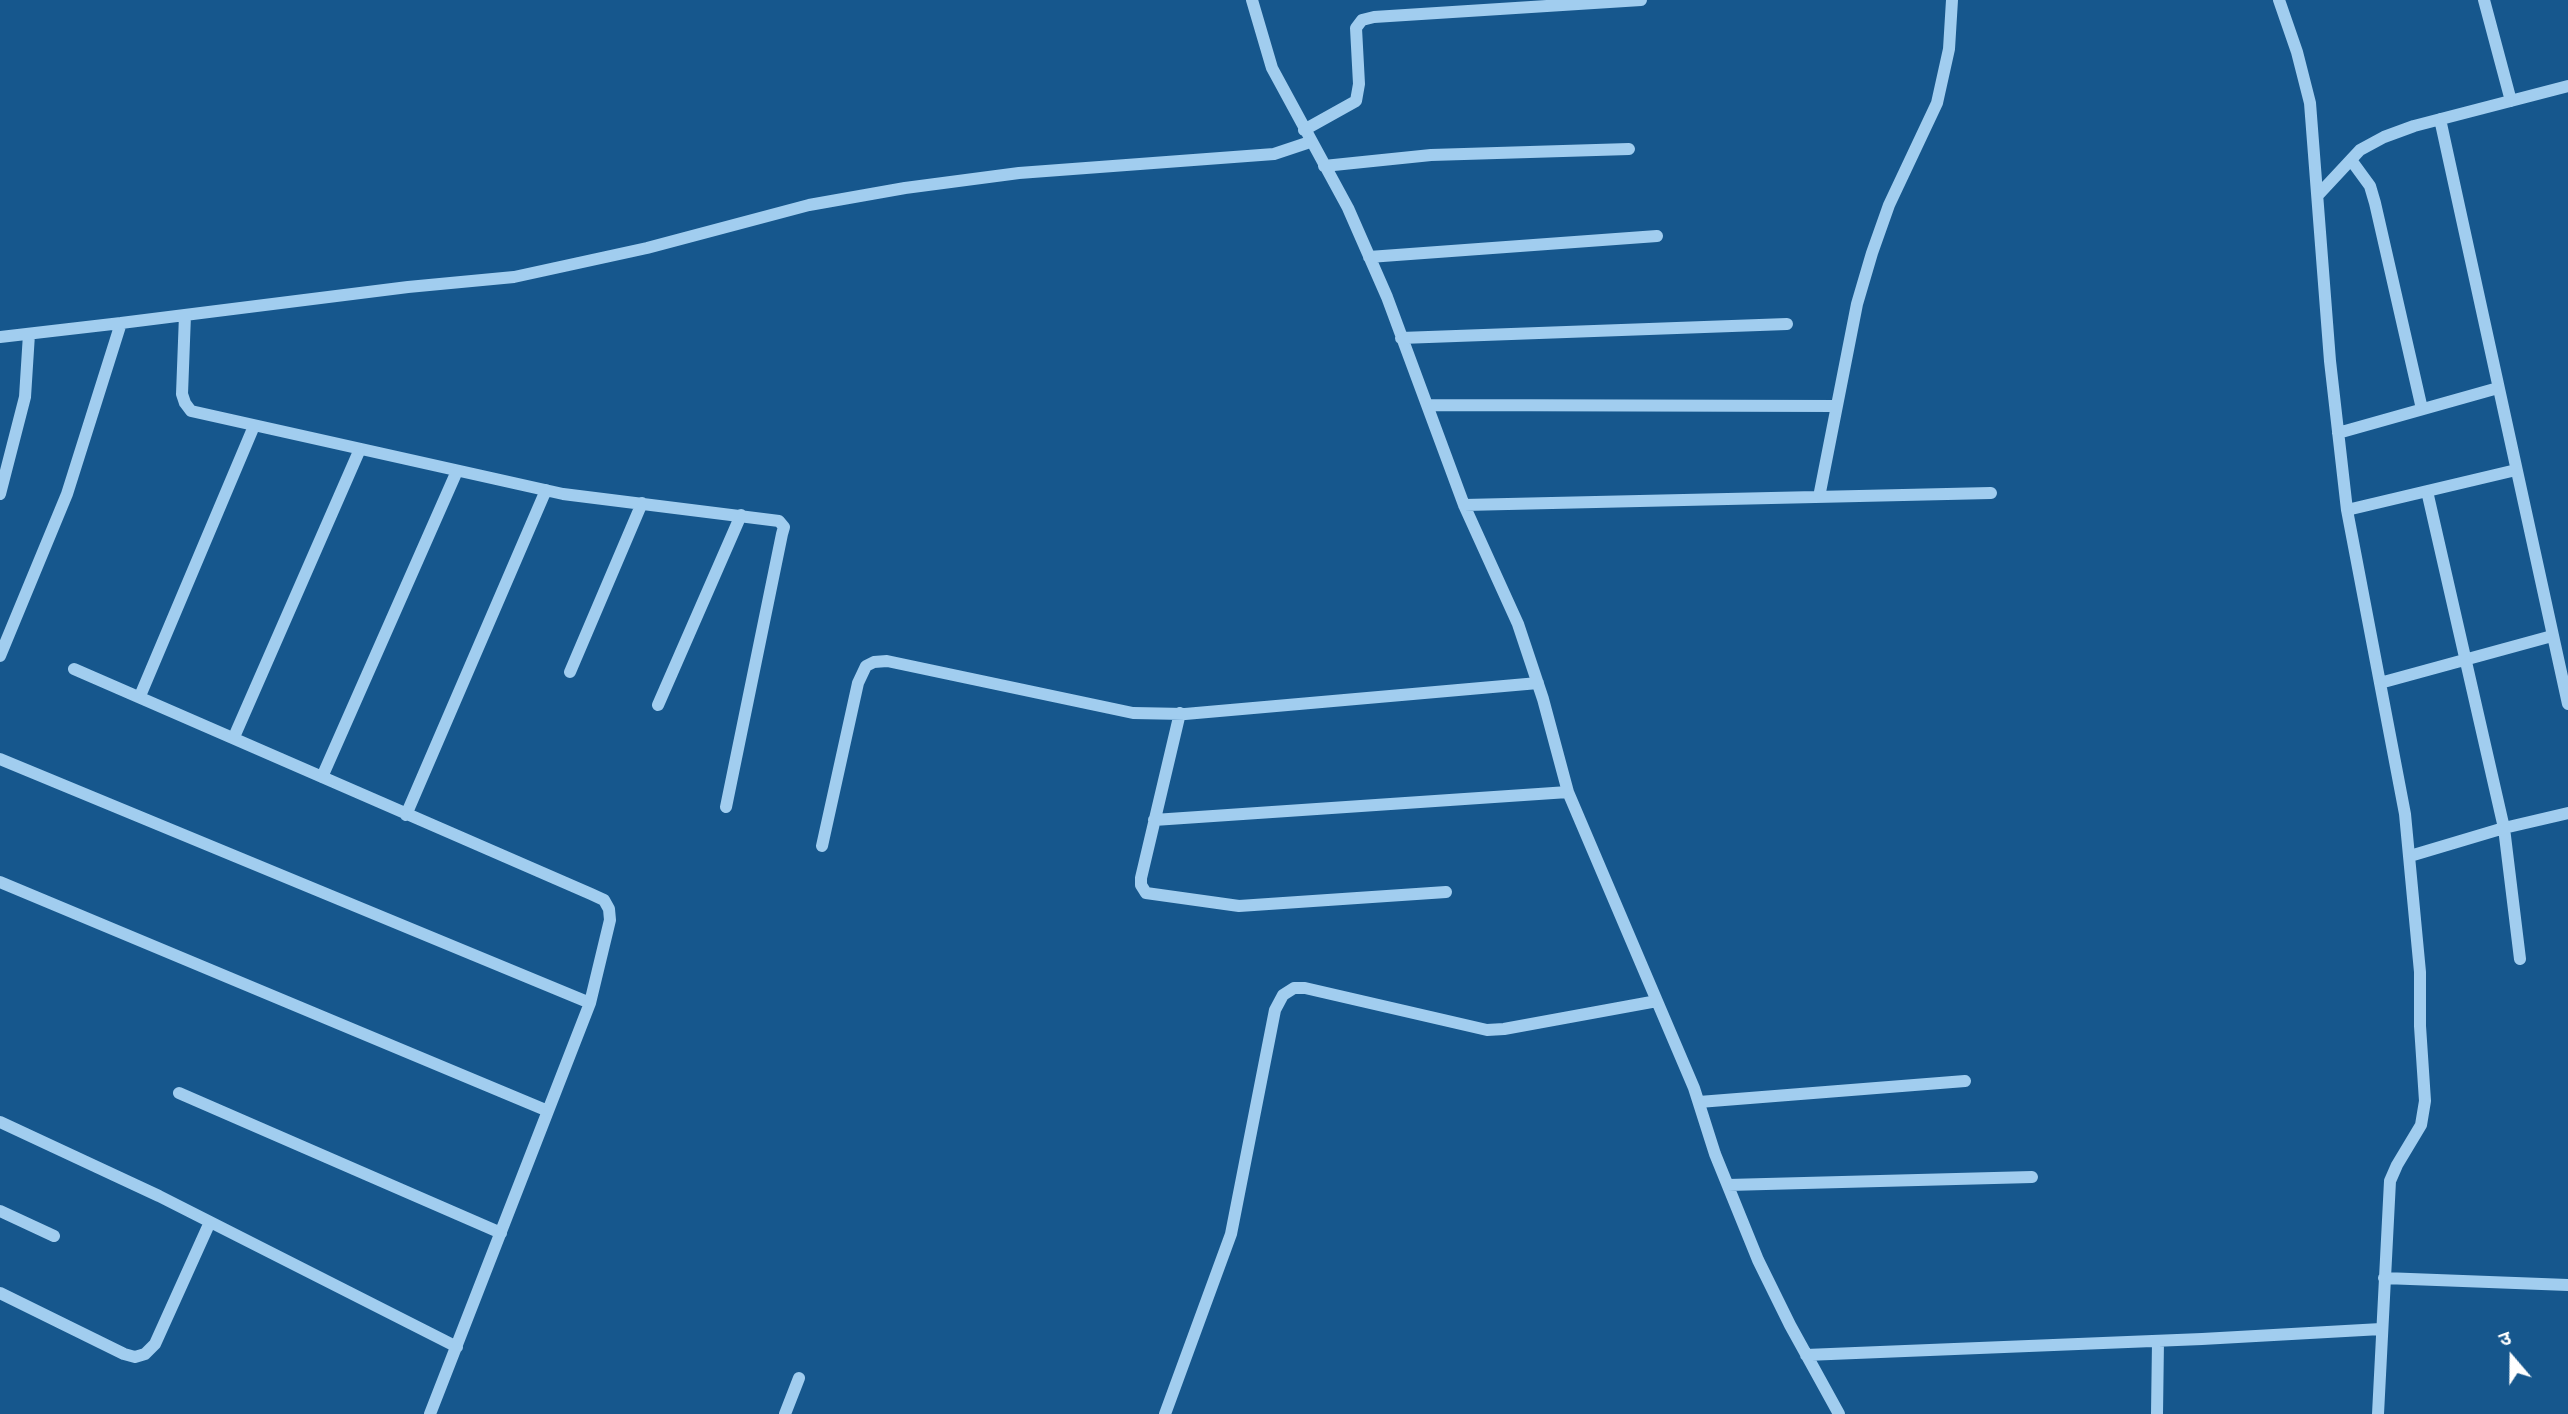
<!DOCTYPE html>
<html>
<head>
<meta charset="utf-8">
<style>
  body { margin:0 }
  #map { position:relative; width:2568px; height:1414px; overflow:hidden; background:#16578d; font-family:Commissioner,"Noto Sans Devanagari",sans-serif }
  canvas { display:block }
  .north { position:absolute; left:2477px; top:1323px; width:70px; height:70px; -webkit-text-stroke:5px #16578d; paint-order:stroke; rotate:340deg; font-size:19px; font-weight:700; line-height:28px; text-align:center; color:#fff }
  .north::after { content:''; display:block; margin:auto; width:24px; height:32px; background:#fff; clip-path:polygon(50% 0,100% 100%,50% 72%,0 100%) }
</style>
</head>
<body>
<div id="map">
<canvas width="2568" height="1414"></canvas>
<div class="north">उ</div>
</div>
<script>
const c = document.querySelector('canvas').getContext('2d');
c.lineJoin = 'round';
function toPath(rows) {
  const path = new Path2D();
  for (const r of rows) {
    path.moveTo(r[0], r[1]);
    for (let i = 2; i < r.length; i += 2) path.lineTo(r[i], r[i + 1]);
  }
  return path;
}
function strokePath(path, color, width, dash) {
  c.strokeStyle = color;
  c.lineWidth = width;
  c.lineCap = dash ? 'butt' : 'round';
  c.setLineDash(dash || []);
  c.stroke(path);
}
const minor = toPath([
  [1252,0,1272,68,1348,208,1387,297,1464,505,1518,624,1543,699,1568,792,1694,1088,1715,1154,1758,1260,1790,1325,1839,1414],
  [2279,0,2297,52,2310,103,2330,361,2347,510,2405,814,2420,972,2420,1026,2425,1101,2421,1125,2397,1165,2390,1181,2378,1414],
  [2484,0,2511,101],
  [2440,119,2568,704],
  [1304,130,1356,101,1359,84,1356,28,1362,20,1374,17,1641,0],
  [2351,160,2370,186,2375,203,2422,409],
  [1324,166,1431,155,1629,149],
  [2319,194,2360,150,2384,137,2414,126,2568,86],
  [1369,257,1657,236],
  [185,315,182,394,185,403,191,411,563,494,779,521,784,527,782,534,726,807],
  [121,323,408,287,514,277,647,248,809,205,905,188,1019,173,1274,154,1310,142],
  [0,337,121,323,67,494,0,656],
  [1401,338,1787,324],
  [1428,405,1837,406],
  [2338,433,2498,388],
  [2427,491,2504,828,2520,959],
  [0,494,25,397,29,334],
  [1819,497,1857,304,1872,253,1889,205,1937,103,1949,49,1952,0],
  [1464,505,1991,493],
  [2347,510,2516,470],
  [74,669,591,894,604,900,609,909,610,920,590,1003,430,1414],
  [570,672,642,503],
  [2380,683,2552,636],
  [140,696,254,426],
  [658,705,741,515],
  [1180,713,1141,878,1141,885,1146,893,1239,906,1446,892],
  [234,737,360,449],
  [0,759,590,1003],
  [322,777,457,471],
  [406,815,546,490],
  [1154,820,1568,792],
  [822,846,858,683,866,666,874,662,887,661,1133,713,1185,714,1538,683],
  [2410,856,2504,828,2568,813],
  [0,882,548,1111],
  [179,1093,501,1233],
  [1699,1102,1965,1081],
  [0,1122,159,1196,457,1347],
  [1728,1185,2032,1177],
  [0,1211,54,1236],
  [2384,1278,2568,1285],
  [0,1293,124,1354,135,1357,145,1354,155,1344,210,1222],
  [1806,1355,2202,1339,2381,1329],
  [785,1414,799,1378],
  [1165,1414,1231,1234,1275,1010,1283,995,1294,988,1305,988,1487,1030,1504,1029,1657,1001],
  [2157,1414,2158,1341]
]);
strokePath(minor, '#a1cdef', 12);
</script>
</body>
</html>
